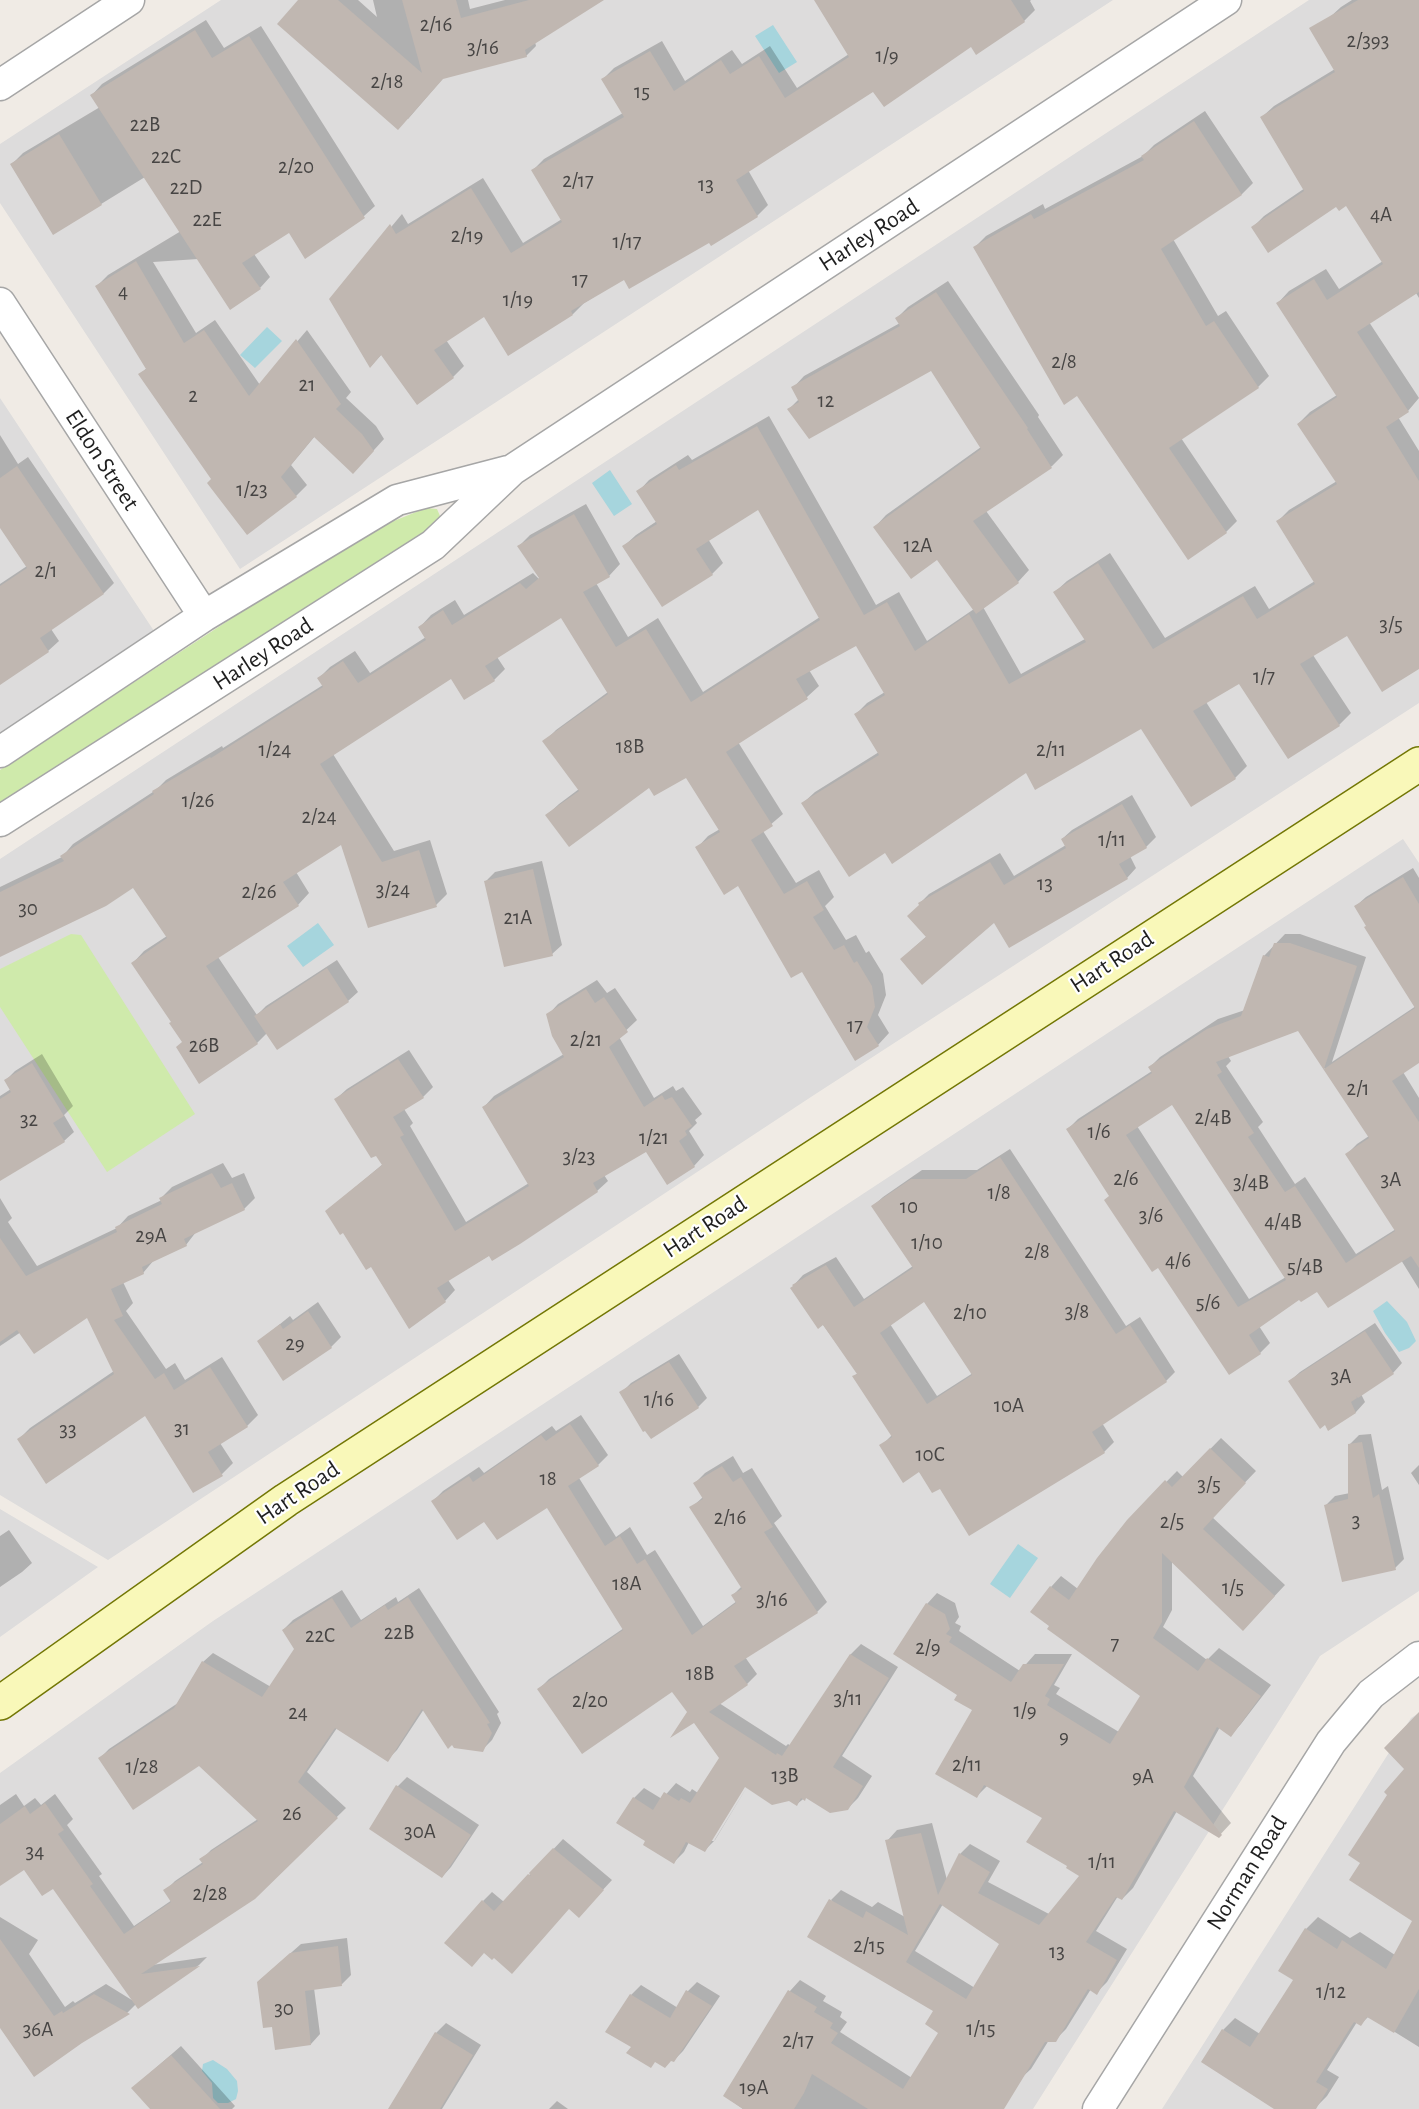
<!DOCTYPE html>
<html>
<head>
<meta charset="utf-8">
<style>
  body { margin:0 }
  canvas { display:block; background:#f0ebe5 }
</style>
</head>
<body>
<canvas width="1419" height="2109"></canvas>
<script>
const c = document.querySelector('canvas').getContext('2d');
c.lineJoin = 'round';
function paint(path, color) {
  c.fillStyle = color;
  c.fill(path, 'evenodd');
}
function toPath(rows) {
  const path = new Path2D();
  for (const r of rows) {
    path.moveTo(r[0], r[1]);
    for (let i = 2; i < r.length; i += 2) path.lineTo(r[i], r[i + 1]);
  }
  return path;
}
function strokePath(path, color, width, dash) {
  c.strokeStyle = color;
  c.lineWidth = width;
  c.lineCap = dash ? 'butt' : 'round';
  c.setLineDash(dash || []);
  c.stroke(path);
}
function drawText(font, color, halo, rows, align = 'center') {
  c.font = font + ' "Alegreya Sans",sans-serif';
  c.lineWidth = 4.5;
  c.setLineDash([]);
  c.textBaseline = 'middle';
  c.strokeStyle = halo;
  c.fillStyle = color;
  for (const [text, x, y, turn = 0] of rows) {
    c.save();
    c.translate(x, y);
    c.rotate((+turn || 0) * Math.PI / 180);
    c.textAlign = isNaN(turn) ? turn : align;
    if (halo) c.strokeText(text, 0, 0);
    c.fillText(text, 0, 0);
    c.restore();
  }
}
const residential = toPath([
  [221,0,1113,0,240,569,0,203,0,144],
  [1309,0,1419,0,1419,703,814,1095,108,1560,0,1495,0,859],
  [0,398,154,631,0,733],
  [1403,839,1419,863,1419,1591,1320,1656,1033,2109,0,2109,0,1773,213,1621],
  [0,1509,98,1567,0,1637],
  [1419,1713,1419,2109,1162,2109,1411,1718]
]);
const grass = toPath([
  [426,508,437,509,440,516,436,527,0,809,0,770,359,535],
  [71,934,81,935,195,1114,107,1172,0,1007,0,969]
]);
const water = toPath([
  [773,25,797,62,779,73,755,36],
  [267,327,282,341,255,368,240,355],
  [610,470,632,504,614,516,592,483],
  [318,923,334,945,303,967,287,946],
  [1387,1301,1407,1322,1416,1341,1409,1348,1399,1352,1385,1333,1373,1311],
  [1018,1544,1038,1558,1010,1598,990,1584],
  [213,2060,227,2069,237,2081,238,2091,236,2099,228,2103,218,2103,213,2098,212,2083,202,2071,203,2064]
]);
const shadow = toPath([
  [300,0,358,0,377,17,373,0,468,0,470,9,505,0,598,0,535,42,536,46,526,56,444,77,408,119],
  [816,0,1031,0,1030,1,1035,10,1024,21,976,53,971,45,874,90,748,170,768,205,757,216,710,241,624,278,584,303,573,314,484,315,446,340,464,366,453,377,382,354,371,366,331,299,402,214,408,224,483,178,523,243,562,219,533,170,544,159,623,113,603,79,614,68,662,41,685,81,732,50,742,64,770,46,797,88,849,54],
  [1352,0,1419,0,1419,298,1416,293,1369,322,1419,398,1408,411,1398,417,1419,451,1419,667,1347,634,1313,655,1351,713,1339,725,1240,682,1206,702,1247,766,1235,778,1192,805,1142,727,1026,771,886,851,803,803,815,792,879,752,856,714,867,703,885,692,856,644,809,670,819,686,807,697,738,742,783,814,763,831,796,883,819,870,834,897,825,906,846,940,856,935,866,953,869,951,883,974,886,995,878,1015,889,1033,878,1045,803,970,739,884,697,848,708,836,720,829,686,776,547,815,559,804,579,789,544,742,556,730,608,692,562,616,497,657,505,669,494,680,452,677,333,754,394,851,430,840,447,894,436,905,342,843,296,872,309,893,298,905,218,957,257,1015,266,1006,337,960,358,992,348,1001,277,1048,267,1033,257,1043,184,1041,173,1022,133,963,144,951,167,936,133,886,0,951,0,887,62,857,73,844,156,790,166,780,222,746,223,748,323,685,319,678,330,667,355,651,370,673,426,637,420,627,431,615,455,600,464,615,533,573,542,582,519,546,530,535,586,504,620,564,609,576,596,583,628,637,658,618,703,692,820,617,758,508,708,539,723,563,712,574,624,546,636,535,657,521,638,492,649,480,688,455,692,460,769,416,876,605,899,592,927,641,974,609,937,558,875,527,886,515,981,447,931,369,789,409,799,399,793,388,804,376,900,323,897,318,908,307,948,281,1039,415,1038,417,1063,455,1052,466,986,511,1029,570,1018,582,983,607,1021,674,1085,639,1055,592,1067,581,1110,553,1165,638,1255,586,1269,609,1315,581,1278,521,1289,510,1337,481,1298,424,1310,412,1337,395,1278,303,1289,291,1326,269,1339,289,1383,261,1346,204,1336,205,1253,227,1264,216,1305,188,1262,117,1274,106,1335,69,1329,18,1341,7],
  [206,20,224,48,261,26,375,206,364,216,290,231,254,254,270,277,260,288,198,259,153,262,196,333,215,320,260,385,307,330,351,392,346,398,376,426,384,439,364,461,315,436,291,465,307,485,296,496,213,479,140,374,147,368,97,286,108,275,181,231,145,177,54,233,12,164,23,153,100,107,92,95,102,84],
  [1205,111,1253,183,1242,194,1173,239,1218,316,1226,311,1269,376,1258,387,1181,438,1237,521,1226,532,1077,394,974,248,986,236,1043,204,1045,209,1143,156,1154,145],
  [0,435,18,464,28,457,114,583,104,593,51,629,59,641,48,651,4,681,0,675,0,584,27,566,0,525],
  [1132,795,1156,837,1146,847,1130,856,1136,868,1127,878,911,950,927,936,920,903,929,894,1000,853,1014,876,1066,845,1062,839,1072,830],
  [542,861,562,945,552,954,486,881,495,872],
  [1413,868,1419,878,1419,1061,1403,1072,1419,1098,1419,1289,1401,1260,1317,1290,1300,1297,1259,1326,1270,1343,1260,1353,1111,1195,1068,1129,1078,1119,1152,1071,1150,1067,1160,1057,1218,1019,1245,1010,1264,956,1285,934,1300,934,1366,957,1332,1062,1416,1006,1356,906,1366,897],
  [1299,1030,1369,1136,1357,1144,1347,1154,1396,1229,1356,1254,1305,1177,1295,1184,1258,1127,1263,1122,1226,1066,1231,1061,1228,1056],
  [1173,1103,1286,1277,1249,1299,1137,1126],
  [597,980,607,993,615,988,637,1020,619,1037,654,1098,673,1086,676,1091,683,1087,702,1114,695,1120,697,1123,689,1131,704,1155,694,1166,647,1150,604,1175,608,1181,597,1191,448,1280,455,1290,445,1301,371,1265,327,1211,383,1164,336,1099,347,1089,409,1050,433,1087,423,1097,404,1109,413,1123,410,1126,466,1222,529,1183,484,1107,494,1096,564,1054,548,1015,558,1004],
  [42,1054,73,1106,64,1115,74,1132,64,1141,0,1154,0,1096,11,1089,6,1080,15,1071],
  [1010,1149,1126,1326,1140,1317,1175,1372,1166,1381,1102,1423,1114,1442,1104,1452,941,1487,881,1446,892,1435,854,1376,858,1373,794,1285,803,1275,836,1257,864,1299,913,1266,873,1206,883,1197,922,1170,977,1170],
  [925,1300,973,1373,937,1396,890,1324],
  [223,1163,232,1178,244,1173,255,1198,244,1209,196,1232,186,1245,154,1260,143,1273,123,1282,133,1303,126,1311,166,1369,175,1363,185,1380,222,1357,258,1415,247,1426,220,1443,233,1463,222,1474,194,1491,145,1414,19,1439,30,1428,114,1371,88,1316,21,1332,0,1346,0,1198,12,1218,8,1222,37,1266,117,1228,128,1216,162,1200,161,1198,172,1187],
  [318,1302,341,1337,331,1347,284,1379,259,1341,290,1316,293,1320],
  [1375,1323,1402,1363,1393,1373,1361,1394,1365,1402,1356,1412,1329,1429,1290,1381,1300,1372],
  [679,1354,707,1398,698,1407,621,1393,631,1383],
  [581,1415,608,1455,598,1465,579,1478,616,1537,630,1527,647,1555,655,1550,703,1626,737,1601,733,1595,742,1586,691,1508,703,1497,695,1483,705,1473,733,1456,743,1473,752,1468,782,1516,774,1523,827,1602,817,1612,745,1657,757,1674,747,1684,719,1703,786,1746,788,1744,791,1746,851,1654,861,1644,898,1667,842,1756,872,1776,858,1798,847,1809,807,1796,797,1804,790,1799,747,1787,715,1840,705,1850,689,1842,684,1852,674,1862,647,1841,634,1798,644,1788,662,1799,676,1783,690,1792,692,1789,698,1793,721,1758,673,1690,539,1689,549,1679,624,1628,548,1506,485,1520,433,1501,443,1491,479,1467,484,1473,552,1426,556,1431],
  [747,1780,750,1782,714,1841,710,1841],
  [1371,1434,1382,1490,1388,1486,1404,1559,1395,1568,1326,1505,1335,1496,1350,1493,1350,1444,1359,1435],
  [1221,1438,1256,1471,1212,1517,1285,1585,1254,1618,1172,1561,1172,1610,1163,1627,1207,1660,1219,1648,1271,1685,1241,1724,1231,1735,1220,1727,1193,1776,1231,1823,1219,1836,1177,1811,1133,1888,1122,1899,1118,1896,1096,1931,1127,1949,1107,1982,1096,1993,1091,1989,1066,2029,1055,2040,1049,2040,1031,2069,987,2109,743,2109,725,2096,790,1991,800,1980,826,1996,823,2001,842,2012,840,2017,847,2022,840,2032,912,2078,940,2033,935,2010,831,1900,841,1890,872,1907,878,1902,905,1917,887,1841,897,1830,932,1823,947,1880,960,1854,970,1844,1000,1861,988,1882,1049,1914,1081,1875,1069,1865,1044,1817,988,1785,977,1796,974,1710,959,1695,927,1604,937,1593,955,1603,959,1617,955,1623,961,1626,959,1631,1020,1671,1035,1654,1072,1654,1054,1685,1060,1688,1056,1694,1119,1732,1142,1695,1051,1587,1061,1576,1078,1589,1128,1521,1177,1471,1183,1477],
  [943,1904,1001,1944,975,1988,915,1951],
  [1419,1465,1419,1485,1411,1473],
  [9,1530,32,1563,22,1572,0,1587,0,1536],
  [419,1588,499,1712,497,1714,501,1723,492,1740,482,1750,424,1709,397,1750,387,1760,337,1728,307,1772,346,1808,254,1898,152,1965,207,1957,199,1965,139,2007,136,2004,127,2013,0,2026,0,1917,38,1940,29,1954,65,2007,73,2001,75,2003,106,1984,135,2002,53,1887,24,1867,0,1870,0,1805,16,1794,24,1806,35,1798,41,1805,55,1794,73,1819,67,1825,102,1874,99,1876,134,1926,172,1900,165,1891,175,1881,203,1862,201,1860,211,1850,258,1819,199,1764,100,1758,109,1749,178,1703,203,1662,213,1653,271,1687,296,1649,283,1630,293,1620,342,1590,361,1620,396,1597,398,1602],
  [407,1777,479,1825,451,1867,442,1877,371,1829,398,1786],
  [563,1839,612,1880,588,1906,569,1907,521,1962,483,1901,492,1892,504,1902],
  [1419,1900,1419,2047,1369,2016,1361,2024,1357,2022,1327,2070,1339,2077,1327,2096,1315,2108,1223,2030,1235,2018,1260,2034,1295,1979,1306,1929,1318,1917,1350,1938,1360,1932,1395,1955,1414,1920],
  [347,1938,351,1975,342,1984,314,1988,320,2034,311,2044,273,2025,258,1982,301,1944],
  [697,1982,720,1996,683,2051,674,2060,633,2046,631,1995,641,1985,678,2008,688,1991],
  [446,2023,481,2045,442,2109,390,2109,436,2033],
  [181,2046,235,2106,232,2109,152,2109,143,2079],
  [557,2101,568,2109,549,2109]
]);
const building = toPath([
  [298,0,338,0,422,73,402,0,456,0,461,18,529,0,604,0,525,50,527,57,443,79,398,130,277,24],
  [814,0,1011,0,1025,22,976,55,971,47,884,107,873,92,736,180,758,217,711,246,709,243,629,289,624,280,571,311,573,315,508,356,484,317,434,350,454,378,417,405,381,355,370,368,329,299,390,224,396,234,471,188,511,253,562,222,531,170,624,117,601,79,650,51,674,91,721,60,730,74,759,56,785,98,849,57],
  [1358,0,1419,0,1419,292,1357,332,1409,412,1386,427,1419,481,1419,669,1382,692,1347,636,1300,664,1340,726,1288,759,1239,684,1193,711,1236,779,1191,807,1141,729,1035,790,1026,773,892,864,885,853,849,877,801,803,879,755,854,714,885,695,856,646,796,679,808,699,726,752,773,826,751,840,784,894,807,881,824,910,813,917,834,950,844,945,854,963,857,961,872,986,875,1007,867,1027,879,1046,855,1061,802,972,791,978,738,886,724,895,695,847,720,832,686,778,654,796,649,788,569,847,545,815,579,791,542,741,608,694,561,618,485,666,495,681,464,700,451,679,320,764,382,862,419,850,437,907,368,928,341,845,283,882,299,906,206,966,258,1044,199,1084,176,1047,182,1042,169,1023,171,1022,131,963,167,938,133,888,106,906,0,957,0,892,64,861,60,856,154,794,152,791,210,757,211,758,323,687,317,678,343,661,358,683,426,640,418,627,443,610,452,625,520,583,526,589,539,578,517,546,574,514,610,577,583,592,616,647,646,629,691,702,820,620,758,510,696,549,713,575,662,607,622,546,657,524,636,491,676,465,679,470,757,426,864,615,887,602,915,651,969,614,1009,684,1086,642,1053,592,1098,563,1153,649,1243,596,1257,619,1315,584,1276,521,1337,484,1297,424,1337,397,1276,303,1314,279,1327,300,1383,264,1346,206,1339,211,1336,207,1268,253,1251,227,1304,191,1260,117,1335,72,1309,28],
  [195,30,212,58,249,36,365,218,305,259,289,233,242,263,261,289,230,310,90,95],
  [1194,121,1242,195,1161,249,1206,326,1214,321,1259,388,1169,448,1227,533,1188,560,1077,396,1064,405,973,247,1031,214,1034,219,1144,160,1141,156],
  [59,134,102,205,53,235,10,164],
  [136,261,184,343,204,330,249,396,296,339,341,404,336,409,362,434,374,451,353,474,314,437,281,477,297,497,247,535,207,483,211,479,138,374,146,369,95,286],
  [936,292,1028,428,1027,429,1052,468,973,521,1019,583,976,614,937,560,911,579,873,527,981,449,931,371,809,439,787,409,799,402,791,387,900,326,895,318],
  [17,466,104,594,40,638,49,652,0,685,0,586,27,568,0,528,0,478],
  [1122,804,1147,848,1119,864,1128,879,1009,948,994,923,922,985,900,959,926,937,907,916,919,905,918,903,990,862,1004,885,1066,848,1061,839],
  [533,869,553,956,504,967,484,881],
  [1403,877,1419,904,1419,1063,1392,1081,1419,1122,1419,1268,1411,1256,1328,1308,1317,1292,1301,1302,1299,1300,1249,1335,1261,1354,1229,1375,1158,1268,1152,1272,1104,1200,1109,1196,1066,1129,1152,1073,1148,1067,1207,1029,1241,1016,1263,955,1269,957,1274,943,1290,943,1357,966,1324,1069,1415,1008,1364,927,1366,926,1354,906],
  [1298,1031,1369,1138,1345,1154,1395,1231,1346,1263,1295,1186,1285,1192,1248,1137,1254,1133,1217,1075,1222,1072,1216,1062],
  [1172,1105,1286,1280,1238,1307,1126,1135],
  [327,968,349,1002,277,1050,254,1016],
  [586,989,595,1003,604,997,628,1032,609,1047,644,1107,662,1095,665,1100,672,1097,692,1126,685,1131,687,1135,679,1141,695,1167,667,1185,646,1152,593,1183,598,1192,520,1244,492,1261,489,1256,437,1288,446,1302,409,1329,371,1267,366,1270,343,1233,340,1235,325,1211,382,1165,376,1156,371,1158,334,1099,398,1059,424,1098,393,1117,404,1135,400,1137,455,1231,529,1186,482,1107,564,1057,552,1036,546,1014],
  [32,1063,64,1116,53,1123,65,1142,0,1181,0,1099,11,1092,4,1080],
  [1000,1157,1116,1334,1130,1325,1167,1382,1092,1432,1105,1453,969,1536,940,1489,932,1493,919,1472,903,1483,879,1445,892,1437,852,1376,857,1374,823,1325,818,1329,790,1288,793,1286,792,1285,826,1265,854,1307,913,1268,871,1206,911,1179,966,1179],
  [924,1302,972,1375,927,1404,880,1333],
  [212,1173,221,1188,232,1183,245,1210,184,1239,187,1246,142,1267,144,1274,111,1289,123,1316,114,1320,155,1379,164,1373,174,1390,210,1367,248,1427,208,1452,223,1476,193,1493,145,1416,46,1484,17,1439,114,1374,87,1318,34,1354,17,1330,0,1342,0,1238,26,1276,117,1232,115,1227,162,1204,159,1198],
  [308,1311,332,1348,283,1381,257,1341,280,1324,283,1329],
  [1365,1331,1394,1374,1358,1398,1356,1396,1357,1398,1351,1402,1356,1413,1328,1431,1325,1425,1320,1429,1288,1381],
  [669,1362,699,1408,651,1439,645,1431,643,1432,619,1392],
  [570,1424,599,1466,568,1486,605,1546,620,1536,637,1564,645,1559,692,1635,736,1603,731,1595,742,1589,689,1507,703,1499,693,1483,722,1466,733,1482,741,1477,773,1527,764,1532,818,1613,734,1666,748,1685,709,1712,776,1755,777,1753,782,1756,850,1654,889,1678,833,1767,863,1786,848,1810,830,1813,806,1798,805,1801,801,1798,797,1806,789,1801,772,1805,745,1787,705,1852,686,1842,674,1864,643,1845,645,1841,616,1823,633,1797,653,1810,664,1792,679,1801,681,1798,690,1803,719,1758,694,1723,670,1738,687,1712,672,1692,582,1754,537,1689,623,1630,547,1508,497,1540,484,1522,457,1540,431,1501,469,1476,473,1482,541,1435,546,1441],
  [1362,1442,1373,1498,1379,1494,1396,1570,1342,1582,1324,1505,1348,1499,1348,1444],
  [1210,1448,1246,1483,1203,1529,1275,1596,1243,1631,1162,1553,1162,1622,1153,1638,1198,1671,1207,1658,1261,1696,1231,1737,1217,1727,1184,1787,1222,1835,1219,1838,1174,1811,1122,1900,1116,1897,1086,1942,1117,1960,1097,1995,1088,1989,1056,2042,1045,2042,1004,2109,868,2109,812,2074,804,2093,794,2109,743,2109,723,2096,788,1990,817,2007,814,2012,833,2023,830,2028,838,2033,831,2043,903,2089,938,2033,925,2024,933,2011,807,1937,829,1899,863,1918,866,1911,908,1935,885,1840,921,1833,938,1895,959,1853,990,1872,978,1893,1039,1925,1079,1876,1066,1868,1067,1866,1026,1842,1042,1818,984,1785,977,1798,935,1774,972,1710,954,1700,957,1695,893,1654,926,1603,945,1614,950,1629,946,1634,952,1637,949,1642,1011,1682,1023,1664,1064,1664,1045,1696,1050,1699,1047,1705,1110,1744,1140,1696,1047,1629,1049,1626,1030,1612,1050,1586,1069,1600,1097,1558,1127,1520,1165,1480,1172,1487],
  [940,1904,999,1944,966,1999,906,1962],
  [408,1597,490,1723,487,1724,492,1733,483,1752,454,1748,452,1745,448,1749,422,1709,388,1762,335,1728,298,1782,338,1818,255,1899,141,1974,200,1966,138,2009,53,1889,42,1896,24,1870,0,1886,0,1824,25,1806,30,1814,45,1803,64,1830,58,1834,93,1884,90,1886,124,1934,171,1902,163,1890,203,1864,199,1859,258,1821,199,1766,133,1810,98,1758,174,1708,202,1661,262,1697,294,1649,282,1630,332,1598,351,1628,385,1605,388,1610],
  [1419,1712,1419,1989,1394,2033,1367,2017,1361,2026,1354,2022,1316,2082,1328,2089,1316,2109,1274,2109,1201,2062,1222,2029,1250,2047,1293,1980,1278,1971,1305,1928,1337,1949,1342,1940,1386,1969,1412,1921,1349,1880,1360,1863,1348,1855,1387,1795,1384,1792,1404,1769,1384,1748],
  [396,1785,471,1835,442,1878,369,1829],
  [553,1848,604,1890,579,1918,569,1909,512,1974,494,1958,492,1960,484,1953,472,1967,444,1943,482,1900,494,1911,528,1874,531,1876,529,1873],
  [0,1939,54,2016,62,2011,63,2013,94,1994,130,2014,82,2043,34,2077,0,2028],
  [338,1946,342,1986,305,1991,311,2045,275,2050,272,2027,263,2028,257,1982,290,1953],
  [686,1990,712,2006,674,2062,671,2061,665,2068,655,2062,651,2068,626,2053,631,2047,605,2032,630,1994,670,2018],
  [435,2032,473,2055,440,2109,388,2109],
  [171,2055,220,2109,150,2109,131,2088]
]);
const street = toPath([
  [0,85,129,0],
  [0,303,204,616],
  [0,752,204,616,397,500,508,471],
  [0,821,433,545,512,470,1226,0],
  [1098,2109,1331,1742,1371,1694,1419,1657]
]);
const secondary = toPath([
  [0,1703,286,1500,1419,764]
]);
const numberNames = [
  ["2/16",436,25],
  ["2/393",1368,41],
  ["3/16",483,48],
  ["1/9",887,56],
  ["2/18",387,82],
  ["15",642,92],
  ["22B",145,125],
  ["22C",166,157],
  ["2/20",296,167],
  ["2/17",578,181],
  ["13",706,185],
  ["22D",186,188],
  ["4A",1381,215],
  ["22E",207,220],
  ["2/19",467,236],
  ["1/17",627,242],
  ["17",580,280],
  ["4",123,292],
  ["1/19",518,300],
  ["2/8",1064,362],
  ["21",307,385],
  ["2",193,396],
  ["12",826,401],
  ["1/23",252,490],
  ["12A",918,546],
  ["2/1",46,571],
  ["3/5",1391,625],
  ["1/7",1264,677],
  ["18B",630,747],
  ["1/24",275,750],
  ["2/11",1051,750],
  ["1/26",198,801],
  ["2/24",319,817],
  ["1/11",1112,840],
  ["13",1045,884],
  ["3/24",393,890],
  ["2/26",259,892],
  ["30",28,909],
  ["21A",518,918],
  ["17",855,1026],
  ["2/21",586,1040],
  ["26B",204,1046],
  ["2/1",1358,1089],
  ["2/4B",1213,1118],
  ["32",29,1120],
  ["1/6",1099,1132],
  ["1/21",654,1138],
  ["3/23",579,1157],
  ["2/6",1126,1179],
  ["3A",1391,1180],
  ["3/4B",1251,1183],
  ["1/8",999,1193],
  ["10",909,1207],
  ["3/6",1151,1216],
  ["4/4B",1283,1222],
  ["29A",151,1236],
  ["1/10",927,1243],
  ["2/8",1037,1252],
  ["4/6",1178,1261],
  ["5/4B",1305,1267],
  ["5/6",1208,1303],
  ["3/8",1077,1312],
  ["2/10",970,1313],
  ["29",295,1344],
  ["3A",1341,1377],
  ["1/16",659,1400],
  ["10A",1009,1406],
  ["31",182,1429],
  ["33",68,1430],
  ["10C",930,1455],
  ["18",548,1479],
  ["3/5",1209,1485],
  ["2/16",730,1518],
  ["3",1356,1521],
  ["2/5",1172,1522],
  ["18A",627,1584],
  ["1/5",1233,1588],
  ["3/16",772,1600],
  ["22B",399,1633],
  ["22C",320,1636],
  ["7",1115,1644],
  ["2/9",928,1648],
  ["18B",700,1674],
  ["3/11",848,1699],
  ["2/20",590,1701],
  ["1/9",1025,1711],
  ["24",298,1713],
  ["9",1064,1737],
  ["2/11",967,1765],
  ["1/28",142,1767],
  ["13B",785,1776],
  ["9A",1143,1777],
  ["26",292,1814],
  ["30A",420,1832],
  ["34",35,1852],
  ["1/11",1102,1862],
  ["2/28",210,1894],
  ["2/15",869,1946],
  ["13",1057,1952],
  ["1/12",1331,1992],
  ["30",284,2009],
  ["1/15",981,2029],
  ["36A",38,2030],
  ["2/17",798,2041],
  ["19A",754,2088]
];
const streetNames = [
  ["Harley Road",869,235,-33],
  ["Eldon Street",102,460,57],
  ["Harley Road",263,654,-33],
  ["Hart Road",1112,962,-33],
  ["Hart Road",705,1227,-33],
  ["Hart Road",298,1493,-34],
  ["Norman Road",1247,1873,-58]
];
paint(residential, '#dddcdc');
paint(grass, '#cfeaab');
paint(water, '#a6d5dd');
paint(shadow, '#0003');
paint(building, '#c0b7b1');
strokePath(street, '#a6a6a6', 33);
strokePath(secondary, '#737705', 36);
strokePath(street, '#fff', 30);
strokePath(secondary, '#f9f8b9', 33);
drawText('21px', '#474544', null, numberNames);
drawText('24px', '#1f1f1f', '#fff', streetNames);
</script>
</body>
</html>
